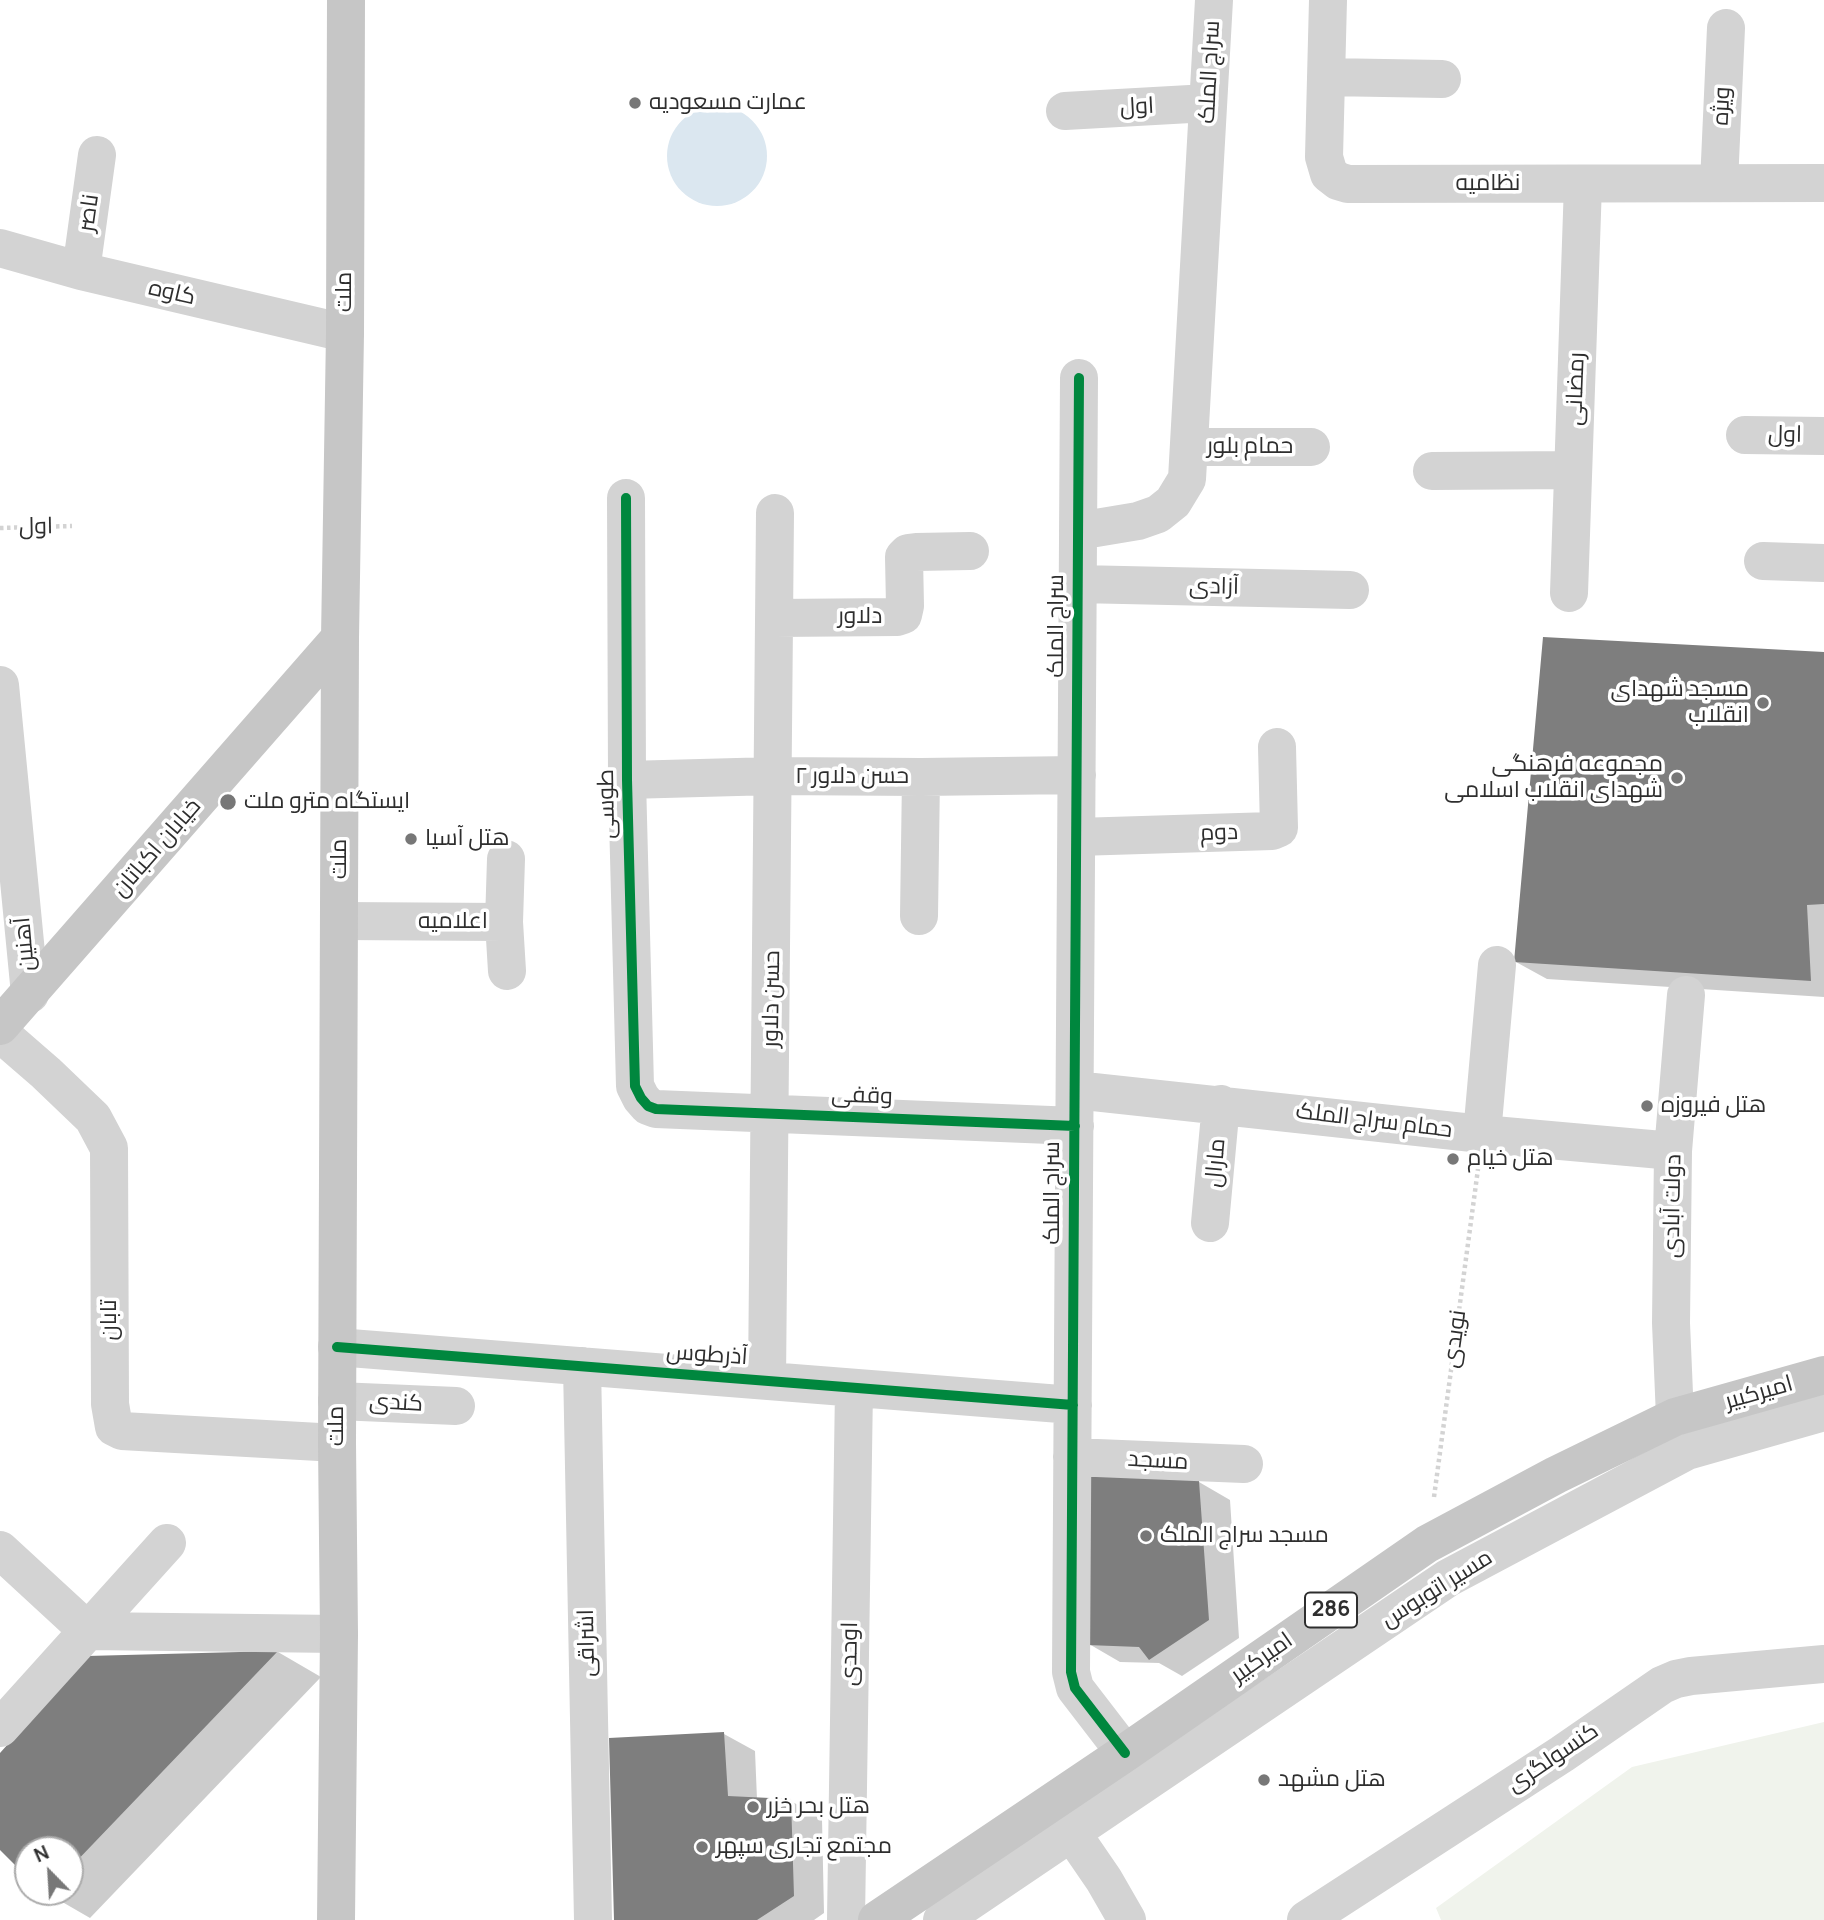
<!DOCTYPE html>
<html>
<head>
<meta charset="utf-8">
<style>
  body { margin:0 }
  #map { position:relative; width:1824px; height:1920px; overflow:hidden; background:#fff; font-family:Manrope,sans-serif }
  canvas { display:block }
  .north { position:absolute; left:14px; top:1836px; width:70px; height:70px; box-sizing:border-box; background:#fff; border:2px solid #ababab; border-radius:50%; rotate:336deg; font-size:19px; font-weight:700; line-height:28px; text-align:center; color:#2e2e2e }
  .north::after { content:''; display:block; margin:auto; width:24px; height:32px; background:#777; clip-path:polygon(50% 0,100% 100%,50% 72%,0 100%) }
</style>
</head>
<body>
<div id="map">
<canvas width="1824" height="1920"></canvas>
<div class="north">N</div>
</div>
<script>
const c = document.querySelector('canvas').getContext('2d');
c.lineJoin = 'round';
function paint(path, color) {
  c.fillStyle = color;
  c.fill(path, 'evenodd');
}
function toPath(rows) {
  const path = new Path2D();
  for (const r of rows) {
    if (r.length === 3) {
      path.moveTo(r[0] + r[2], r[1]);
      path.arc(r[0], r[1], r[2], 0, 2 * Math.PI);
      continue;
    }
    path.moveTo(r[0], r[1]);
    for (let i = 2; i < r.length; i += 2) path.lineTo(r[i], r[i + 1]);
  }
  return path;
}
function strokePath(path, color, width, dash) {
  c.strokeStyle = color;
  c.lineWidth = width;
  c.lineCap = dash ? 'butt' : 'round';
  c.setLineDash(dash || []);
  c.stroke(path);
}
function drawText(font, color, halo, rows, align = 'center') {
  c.font = font + ' Manrope,Cairo,sans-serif';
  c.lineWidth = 7;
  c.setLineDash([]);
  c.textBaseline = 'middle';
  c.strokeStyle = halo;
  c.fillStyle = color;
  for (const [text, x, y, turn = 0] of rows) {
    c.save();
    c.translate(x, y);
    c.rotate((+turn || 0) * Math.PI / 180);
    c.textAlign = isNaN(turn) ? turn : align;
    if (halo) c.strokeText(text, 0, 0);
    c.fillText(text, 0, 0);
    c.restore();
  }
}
const green = toPath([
  [1824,1722,1824,1920,1441,1920,1436,1908,1632,1767]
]);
const water = toPath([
  [717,156,50]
]);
const shadow = toPath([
  [1824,653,1824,997,1547,979,1516,962],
  [1199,1482,1230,1500,1239,1638,1182,1676,1159,1663,1120,1662,1089,1644],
  [278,1652,321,1677,90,1918,45,1892,70,1892,70,1850,28,1850,28,1875,0,1848,0,1756,87,1657],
  [724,1734,755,1751,757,1799,791,1801,822,1819,824,1913,814,1920,616,1920]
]);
const building = toPath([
  [1543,637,1824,652,1824,904,1807,905,1811,981,1514,962],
  [1089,1467,1199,1481,1209,1620,1149,1660,1139,1647,1087,1645],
  [278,1651,70,1868,70,1850,28,1850,28,1878,0,1850,0,1753,87,1656],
  [724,1732,728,1796,791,1799,794,1896,757,1920,614,1920,609,1738]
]);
const path = toPath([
  [0,528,72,526],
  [1434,1497,1478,1169]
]);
const minor = toPath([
  [1328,0,1324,157,1329,174,1338,181,1348,184,1824,183],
  [1326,77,1442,79],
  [1065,111,1208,103],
  [1719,183,1726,28],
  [0,248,81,271,345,333],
  [81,271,97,155],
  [1079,378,1071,1672,1075,1688,1125,1753],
  [1745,435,1824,436],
  [1189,447,1311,447],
  [1432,471,1573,470],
  [626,498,627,780,635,1086,641,1098,648,1106,656,1109,1075,1126],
  [1078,531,1138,521,1158,514,1173,502,1187,479,1214,0],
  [1763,561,1824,563],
  [1078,584,1350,590],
  [1569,593,1583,184],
  [775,618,897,617,903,615,905,606,904,557,908,553,916,552,970,551],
  [0,685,30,994],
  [627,780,774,776,921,777,1077,775],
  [1077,837,1272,831,1279,828,1277,747],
  [919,916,921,777],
  [340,921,504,922,506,859],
  [504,922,507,971],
  [0,1033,46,1073,93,1118,109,1148,110,1404,114,1427,122,1431,337,1443],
  [1075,1090,1482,1134,1673,1151],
  [1482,1134,1497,965],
  [1210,1223,1221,1104],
  [337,1347,1073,1405],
  [582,1366,593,1920],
  [767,1381,775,513],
  [337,1401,456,1406],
  [1675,1417,1671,1323,1673,1151,1686,995],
  [1072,1457,1244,1464],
  [0,1550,88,1631,339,1634],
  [0,1728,167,1543],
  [1056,1810,1104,1880,1127,1920],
  [846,1920,854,1388],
  [942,1920,1448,1578,1687,1451,1824,1412],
  [1306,1920,1562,1754,1662,1685,1676,1679,1691,1676,1824,1664]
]);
const major = toPath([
  [0,1026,340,638],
  [336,1920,339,1634,337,1443,340,638,345,333,346,0],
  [877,1920,1125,1753,1427,1544,1556,1475,1675,1417,1824,1375]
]);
const cycleway = toPath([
  [1079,378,1071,1672,1075,1688,1125,1753],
  [626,498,627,780,635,1086,641,1098,648,1106,656,1109,1075,1126],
  [337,1347,1073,1405]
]);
const markers = [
  [635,103,7,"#777"],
  [1763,703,7,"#777"],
  [1677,778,7,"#777"],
  [228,802,9,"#777"],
  [411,839,7,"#777"],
  [1647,1106,7,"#777"],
  [1453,1159,7,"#777"],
  [1146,1536,7,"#777"],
  [1264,1780,7,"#777"],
  [753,1807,7,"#777"],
  [702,1847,7,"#777"]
];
const shields = [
  [1331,1610,52]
];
const shieldNames = [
  ["286",1331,1610]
];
const streetNames = [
  ["سراج الملک",1210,72,-87],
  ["ویژه",1722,106,-87],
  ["اول",1137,107,-3],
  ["نظامیه",1488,184],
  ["ناصر",89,213,-82],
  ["ملت",345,292,-90],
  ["کاوه",172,293,13],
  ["رمضانی",1576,389,-88],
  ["اول",1785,435,1],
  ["حمام بلور",1250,447],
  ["اول",36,527,-1],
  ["آزادی",1214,587,1],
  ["دلاور",860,617],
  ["سراج الملک",1057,626,-90],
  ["حسن دلاور ۲",852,777],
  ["طوسی",607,804,-91],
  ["دوم",1219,833,-2],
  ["خیابان اکباتان",157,848,-49],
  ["ملت",340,859,-90],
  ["اعلامیه",453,922],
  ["آهنین",25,944,-95],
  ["حسن دلاور",772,999,-89],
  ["وقفی",862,1096,2],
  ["حمام سراج الملک",1374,1121,7],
  ["مارال",1216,1163,-85],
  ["سراج الملک",1053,1193,-90],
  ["دولت آبادی",1673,1206,-89],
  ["تابان",110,1320,-90],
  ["نویدی",1455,1339,-82],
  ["آذرطوس",707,1355,4],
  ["امیرکبیر",1759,1393,-16],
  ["کندی",396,1403,3],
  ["ملت",337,1426,-90],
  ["مسجد",1158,1461,3],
  ["مسیر اتوبوس",1437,1589,-32],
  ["اشراقی",587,1643,-91],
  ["اوحدی",850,1654,-89],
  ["امیرکبیر",1262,1658,-35],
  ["کنسولگری",1553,1758,-34]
];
const poiNames = [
  ["عمارت مسعودیه",649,103],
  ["مسجد شهدای",1749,690,"right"],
  ["انقلاب",1749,716,"right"],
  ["مجموعه فرهنگی",1663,765,"right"],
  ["شهدای انقلاب اسلامی",1663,791,"right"],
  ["ایستگاه مترو ملت",244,802],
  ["هتل آسیا",425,839],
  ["هتل فیروزه",1661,1106],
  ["هتل خیام",1467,1159],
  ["مسجد سراج الملک",1160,1536],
  ["هتل مشهد",1278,1780],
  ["هتل بحر خزر",767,1807],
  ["مجتمع تجاری سپهر",716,1847]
];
paint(green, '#f0f3ec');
paint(water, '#dbe7f0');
paint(shadow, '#0003');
paint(building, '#7e7e7e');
strokePath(path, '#d3d3d3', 4.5, [3.5, 3.5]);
strokePath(minor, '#d3d3d3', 38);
strokePath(major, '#c6c6c6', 38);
strokePath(cycleway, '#00873e', 10);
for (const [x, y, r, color] of markers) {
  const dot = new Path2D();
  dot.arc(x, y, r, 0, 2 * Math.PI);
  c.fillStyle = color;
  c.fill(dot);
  strokePath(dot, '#fff', 2.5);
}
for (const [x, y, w] of shields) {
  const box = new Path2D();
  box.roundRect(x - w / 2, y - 17.5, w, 35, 5);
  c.fillStyle = '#fff';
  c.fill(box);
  strokePath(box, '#2e2e2e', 2);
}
drawText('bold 21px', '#2e2e2e', null, shieldNames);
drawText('23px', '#2e2e2e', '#fff', streetNames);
drawText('23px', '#2e2e2e', '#fff', poiNames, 'left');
</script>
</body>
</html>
